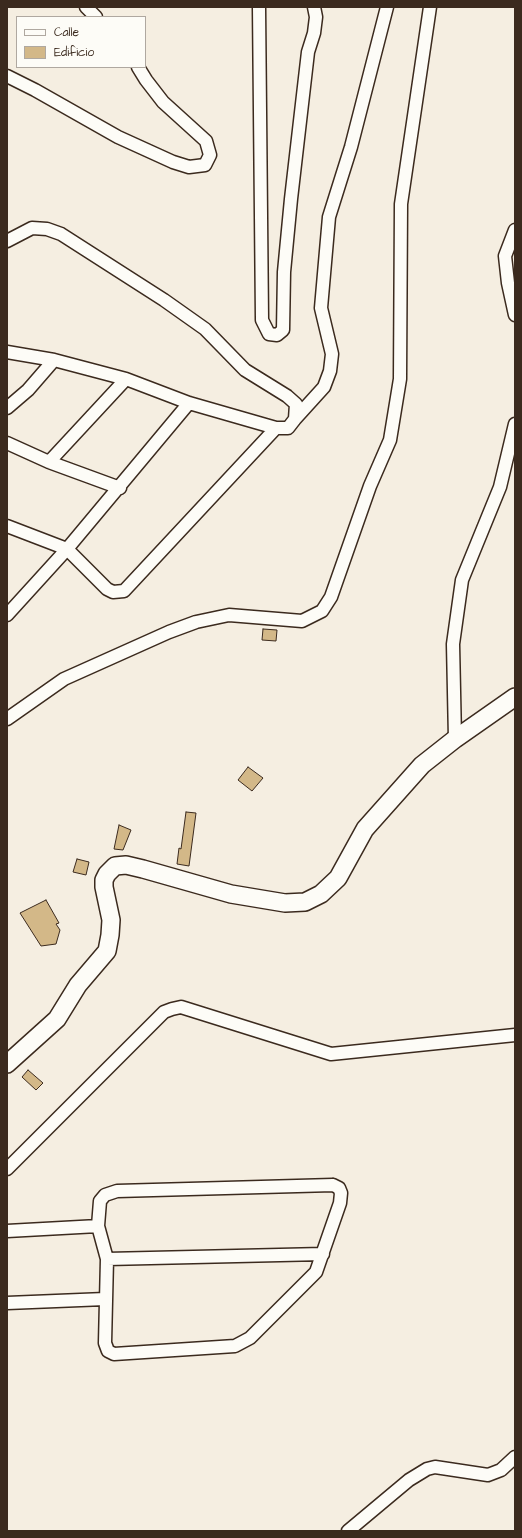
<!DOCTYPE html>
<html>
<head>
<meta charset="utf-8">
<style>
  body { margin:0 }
  #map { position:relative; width:522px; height:1538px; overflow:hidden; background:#f5eee1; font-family:"Architects Daughter",sans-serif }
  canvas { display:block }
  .frame { position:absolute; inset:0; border:8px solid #3b2a1e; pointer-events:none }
  .legend { position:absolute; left:16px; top:16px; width:130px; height:52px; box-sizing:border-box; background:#fdfcf7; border:1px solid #afa8a0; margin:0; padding:5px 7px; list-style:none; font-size:12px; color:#3b2a1e }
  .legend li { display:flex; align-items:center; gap:8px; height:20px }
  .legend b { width:20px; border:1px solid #afa8a0 }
</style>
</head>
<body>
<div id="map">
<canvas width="522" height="1538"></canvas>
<div class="frame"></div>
<ul class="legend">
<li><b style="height:5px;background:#fdfcf7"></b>Calle</li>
<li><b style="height:11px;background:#d3b888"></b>Edificio</li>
</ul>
</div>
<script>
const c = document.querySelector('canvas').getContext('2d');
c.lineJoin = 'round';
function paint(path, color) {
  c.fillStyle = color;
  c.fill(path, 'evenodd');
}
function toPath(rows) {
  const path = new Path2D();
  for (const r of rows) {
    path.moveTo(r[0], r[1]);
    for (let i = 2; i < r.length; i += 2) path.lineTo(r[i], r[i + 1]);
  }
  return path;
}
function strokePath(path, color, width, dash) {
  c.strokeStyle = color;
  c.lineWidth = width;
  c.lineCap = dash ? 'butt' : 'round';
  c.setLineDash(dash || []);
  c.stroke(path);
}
const building = toPath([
  [263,629,277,630,276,641,262,640,263,629],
  [248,767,263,778,252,791,238,780,248,767],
  [186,812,196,813,189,866,177,864,179,848,181,849,186,812],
  [119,825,131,830,123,850,114,849,119,825],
  [77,859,89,862,86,875,73,872,77,859],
  [46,900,59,923,56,924,60,930,56,944,41,946,20,913,46,900],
  [28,1070,43,1083,36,1090,22,1077,28,1070]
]);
const street = toPath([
  [86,7,96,17],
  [259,7,262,320,269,334,277,335,283,330,284,272,291,199,308,52,314,33,316,17,314,7],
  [7,76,35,90,118,137,173,162,189,167,205,165,210,155,206,141,163,102,146,80,138,67],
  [515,230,505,256,508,283,515,315],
  [7,241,32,228,47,229,61,234,164,300,205,329,245,370,287,396,296,404,295,419,288,428,276,428,189,403,126,379,54,360,7,352],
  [7,408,28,390,54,360],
  [295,419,324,387,330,371,332,354,321,308,329,217,351,147,387,7],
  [7,443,49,462,120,488],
  [49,462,126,379],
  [7,526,67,549,107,589,113,592,124,591,276,428],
  [7,615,67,549,189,403],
  [7,719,64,679,169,632,196,622,229,615,302,621,322,611,331,597,370,486,390,440,400,379,401,204,430,7],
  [455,739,453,644,462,580,500,487,515,424],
  [7,1169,164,1012,172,1009,181,1007,331,1054,515,1035],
  [333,1185,339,1188,341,1193,340,1203,316,1272,250,1338,235,1346,114,1354,108,1351,105,1343,107,1259,98,1226,100,1201,105,1195,117,1191,333,1185],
  [7,1231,98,1226],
  [107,1259,323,1254],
  [7,1303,105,1299],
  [348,1531,409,1480,427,1469,435,1467,488,1475,501,1470,515,1457]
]);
const secondary = toPath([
  [7,1064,57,1019,78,985,107,951,110,935,111,920,104,887,104,880,107,874,115,866,126,865,143,869,231,894,285,903,305,902,321,894,338,878,365,829,422,765,455,739,515,697]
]);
paint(building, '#d3b888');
strokePath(building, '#3b2a1e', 1);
strokePath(street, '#3b2a1e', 15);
strokePath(secondary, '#3b2a1e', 20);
strokePath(street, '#fdfcf7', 12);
strokePath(secondary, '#fdfcf7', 17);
</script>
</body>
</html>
